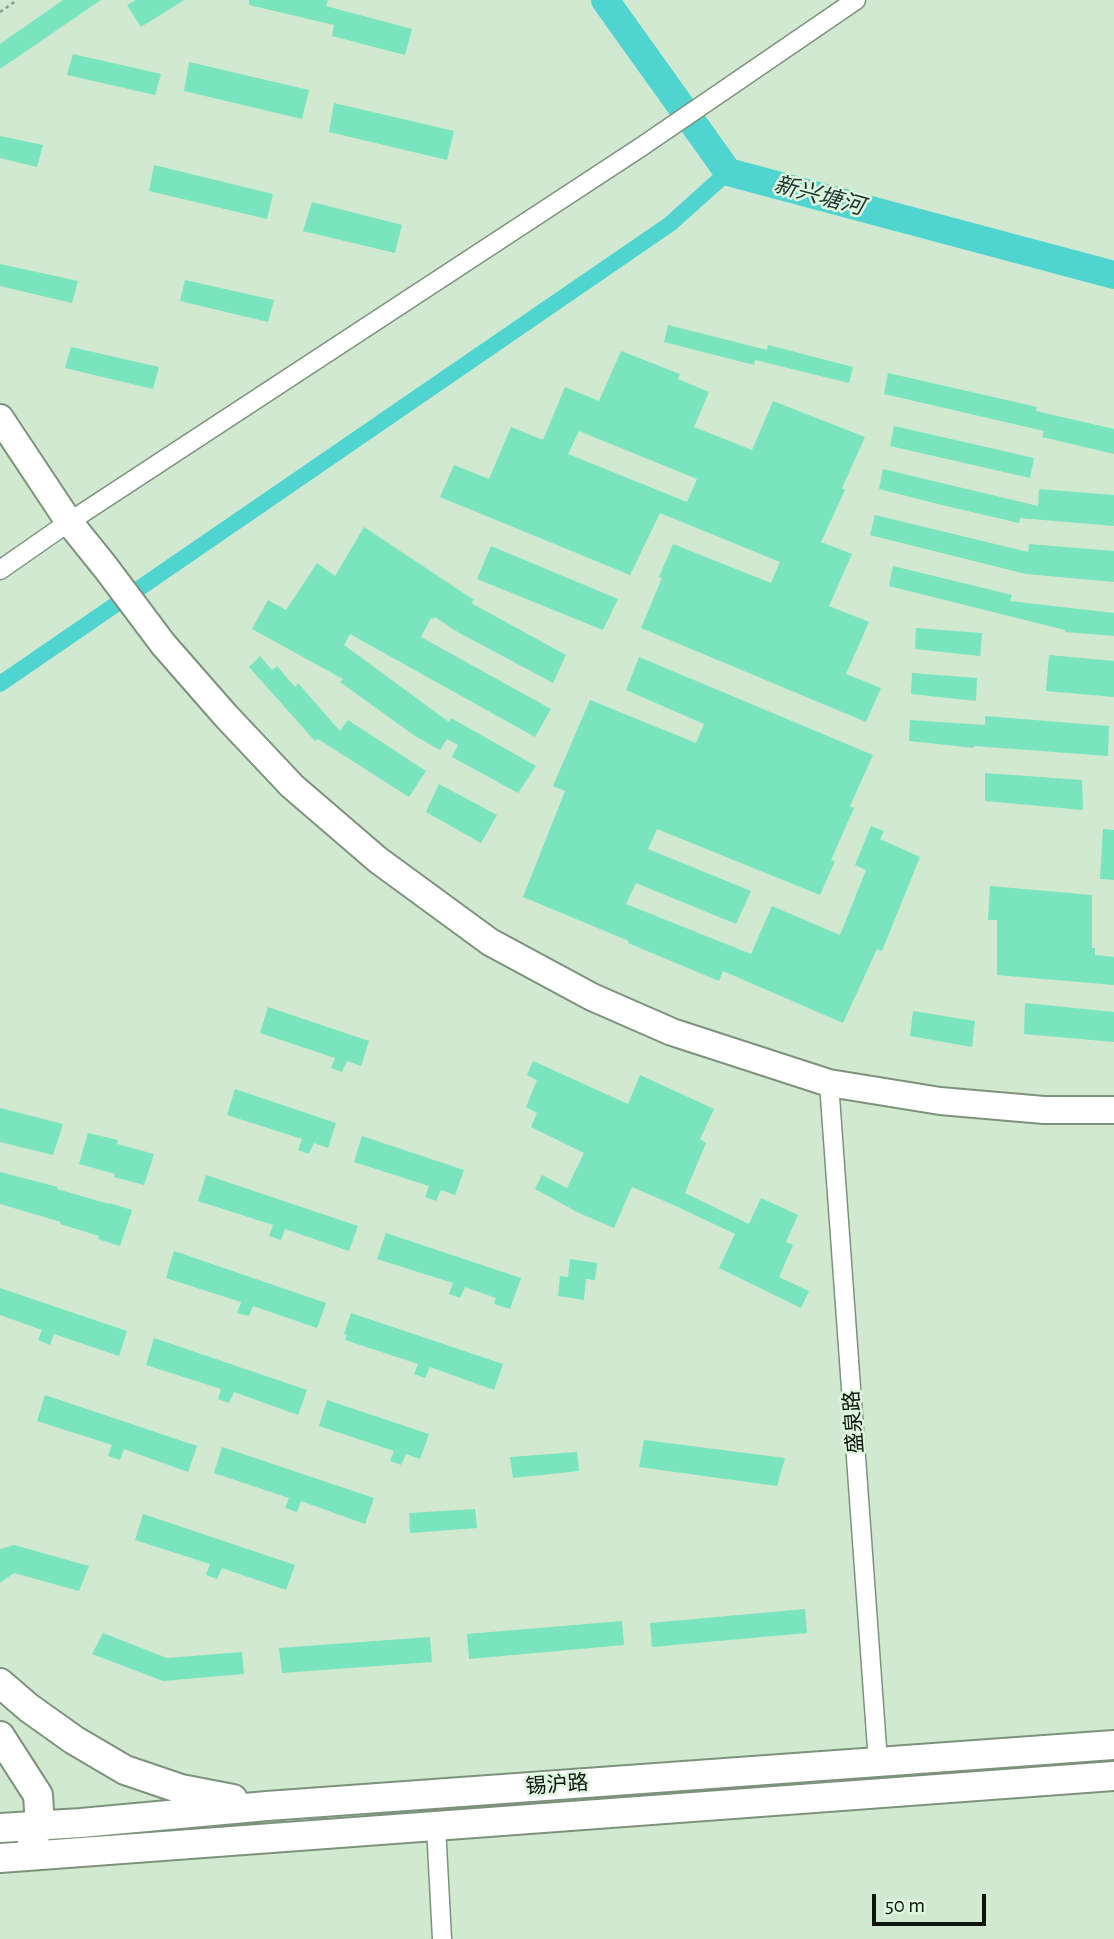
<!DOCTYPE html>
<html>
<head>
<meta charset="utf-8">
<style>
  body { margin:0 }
  #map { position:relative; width:1114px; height:1939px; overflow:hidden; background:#d1e9d0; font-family:"Alegreya Sans",sans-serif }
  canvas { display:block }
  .scale { position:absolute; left:872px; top:1894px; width:114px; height:32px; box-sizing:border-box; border:4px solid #0c140c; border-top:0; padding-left:9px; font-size:21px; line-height:24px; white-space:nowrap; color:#0c140c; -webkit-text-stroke:5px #def6dd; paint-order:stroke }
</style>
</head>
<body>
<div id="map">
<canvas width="1114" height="1939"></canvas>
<div class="scale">50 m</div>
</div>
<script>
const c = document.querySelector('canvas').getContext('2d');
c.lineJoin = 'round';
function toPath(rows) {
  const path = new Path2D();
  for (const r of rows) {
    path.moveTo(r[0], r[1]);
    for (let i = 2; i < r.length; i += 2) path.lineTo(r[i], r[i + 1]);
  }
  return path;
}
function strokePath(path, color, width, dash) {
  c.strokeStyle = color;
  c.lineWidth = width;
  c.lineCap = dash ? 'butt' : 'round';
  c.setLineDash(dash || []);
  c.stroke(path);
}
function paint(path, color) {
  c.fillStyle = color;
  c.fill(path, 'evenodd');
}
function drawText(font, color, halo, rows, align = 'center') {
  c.font = font + ' "Alegreya Sans","Noto Sans SC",sans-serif';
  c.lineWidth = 5;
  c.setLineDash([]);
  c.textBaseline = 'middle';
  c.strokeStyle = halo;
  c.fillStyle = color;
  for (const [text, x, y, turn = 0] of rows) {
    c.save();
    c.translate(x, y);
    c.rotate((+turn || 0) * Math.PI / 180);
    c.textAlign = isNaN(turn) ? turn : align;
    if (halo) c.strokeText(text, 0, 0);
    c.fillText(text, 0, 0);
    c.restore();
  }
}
const canal = toPath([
  [0,684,670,224,728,172]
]);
const river = toPath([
  [605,0,728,172,1114,275]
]);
const building = toPath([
  [63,0,101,0,0,69,0,44],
  [136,0,184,0,141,27,127,5],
  [249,0,328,0,326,6,412,29,405,55,332,36,334,25,249,5],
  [73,54,161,74,155,95,67,75],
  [189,62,309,90,302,119,184,91],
  [334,103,454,131,447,160,329,132],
  [0,136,43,145,37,167,0,158],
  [154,165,273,194,267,219,149,191],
  [312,202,402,225,395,253,303,231],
  [0,264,78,281,72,303,0,286],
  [185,280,274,300,268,322,180,301],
  [668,325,767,350,768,345,853,367,849,383,755,360,754,365,664,342],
  [71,347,159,367,153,389,65,368],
  [621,351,680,374,678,379,709,392,694,427,752,450,773,401,865,437,842,488,845,490,821,542,852,554,829,606,869,622,846,674,881,688,866,722,641,628,662,578,659,577,673,544,771,583,780,562,660,513,630,575,440,497,454,465,489,479,511,427,543,440,565,387,599,401],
  [579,431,697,479,687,502,568,454],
  [888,373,1037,407,1036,411,1114,429,1114,454,1042,437,1044,431,884,394],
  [894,426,1034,458,1030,478,890,446],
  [883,469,1038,506,1039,489,1114,495,1114,526,1020,518,1019,523,946,506,879,489],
  [875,515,1028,552,1029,544,1114,551,1114,582,1026,574,870,535],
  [364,527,474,600,471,603,566,655,553,683,456,631,435,617,433,619,431,618,421,637,551,709,535,737,350,634,344,645,449,722,451,718,536,766,518,793,452,757,458,745,447,739,440,750,415,736,340,682,343,679,252,629,268,600,286,610,317,563,335,576],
  [491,546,618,599,603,630,477,579],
  [893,566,1012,595,1010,601,1114,613,1114,636,1065,632,1065,630,889,586],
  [916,628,982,633,980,656,915,649],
  [1049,655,1114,661,1114,697,1046,691],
  [260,656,272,670,277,666,295,687,298,683,340,731,348,720,426,771,409,797,318,739,315,741,249,667],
  [639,657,873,755,850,806,854,808,831,860,835,861,820,895,657,829,648,849,751,891,736,924,636,883,626,904,751,954,772,906,840,935,866,870,855,865,871,826,884,831,880,839,920,857,882,951,877,949,843,1023,723,971,719,981,628,943,629,941,523,897,565,791,553,786,590,700,696,743,704,724,626,690],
  [912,673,977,678,976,701,911,694],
  [985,716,1109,726,1108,756,974,746,974,748,909,741,910,720,985,725],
  [985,773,1082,780,1083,810,985,801],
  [439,784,497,815,481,843,426,812],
  [1103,829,1114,830,1114,880,1100,879],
  [990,886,1092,895,1092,948,1095,948,1095,955,1114,957,1114,985,997,975,997,920,988,920],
  [1025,1003,1114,1012,1114,1042,1024,1034],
  [268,1007,369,1041,361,1066,347,1061,342,1072,331,1068,335,1058,260,1033],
  [913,1011,975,1021,972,1047,910,1036],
  [533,1061,628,1104,640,1075,714,1109,700,1139,706,1143,685,1193,749,1224,761,1198,798,1215,786,1242,793,1245,779,1277,809,1291,801,1308,719,1268,735,1234,678,1207,632,1187,614,1228,579,1213,535,1189,542,1175,567,1188,584,1153,531,1127,537,1113,526,1107,537,1080,527,1075],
  [235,1089,336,1123,328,1148,314,1143,309,1154,298,1150,302,1139,227,1115],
  [0,1108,63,1124,53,1155,0,1142],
  [88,1133,118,1140,117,1144,154,1154,144,1185,114,1177,115,1174,79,1164],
  [362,1136,464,1170,455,1195,441,1190,436,1201,425,1197,429,1186,354,1162],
  [0,1172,58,1187,57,1189,109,1204,109,1203,132,1210,120,1246,98,1239,99,1236,60,1224,61,1222,0,1204],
  [206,1175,358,1226,349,1251,285,1229,281,1240,269,1236,273,1225,198,1201],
  [386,1233,521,1278,510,1309,494,1304,496,1298,465,1287,460,1298,449,1294,453,1283,377,1259],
  [174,1251,326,1303,317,1328,253,1306,249,1316,237,1313,241,1302,166,1278],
  [570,1259,597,1263,595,1280,586,1279,584,1300,558,1296,560,1276,568,1277],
  [0,1288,127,1331,119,1356,54,1334,50,1345,38,1340,42,1330,0,1315],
  [351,1313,503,1364,494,1390,430,1367,425,1378,414,1374,418,1364,345,1340,347,1335,344,1334],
  [154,1338,307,1390,298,1415,234,1392,229,1403,218,1399,221,1389,146,1365],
  [45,1395,197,1446,188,1472,124,1449,120,1460,108,1456,112,1445,37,1421],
  [327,1400,429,1434,420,1459,406,1454,401,1465,390,1461,394,1451,319,1426],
  [644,1440,785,1458,777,1486,639,1467],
  [222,1447,374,1498,365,1524,301,1501,297,1512,285,1508,289,1498,214,1473],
  [577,1452,579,1471,513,1478,510,1457],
  [475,1509,477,1528,410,1533,409,1513],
  [143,1514,295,1565,286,1590,222,1568,217,1579,206,1575,210,1564,135,1540],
  [14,1545,89,1566,79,1591,14,1573,0,1583,0,1549],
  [805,1609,807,1633,652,1647,650,1623],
  [622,1621,624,1645,469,1659,467,1634],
  [103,1633,167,1658,242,1652,244,1674,163,1681,92,1654],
  [430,1637,432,1662,282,1673,279,1648]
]);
const path = toPath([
  [0,12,17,0]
]);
const street = toPath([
  [0,570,69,522,641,147,856,0],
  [829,1083,878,1762],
  [436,1826,442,1939]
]);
const secondary = toPath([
  [0,418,69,522,106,568,163,644,226,716,292,786,378,860,490,942,592,997,672,1032,829,1083,940,1101,1044,1110,1114,1110]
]);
const primary = toPath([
  [0,1683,29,1708,74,1740,125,1770,181,1789,233,1799],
  [0,1736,38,1795,40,1825,32,1842],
  [0,1828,81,1823,267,1806,1114,1745],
  [0,1858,1114,1776]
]);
const streetNames = [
  ["盛泉路",854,1422,-94],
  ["锡沪路",557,1785,-4]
];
const waterNames = [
  ["新兴塘河",819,196,15]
];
strokePath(canal, '#4fd4d0', 16);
strokePath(river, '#4fd4d0', 28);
paint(building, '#79e4be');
strokePath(street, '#7d927c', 21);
strokePath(secondary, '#7d927c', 30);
strokePath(primary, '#7d927c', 32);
strokePath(path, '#8a9d8a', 2.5, [3.5, 3.5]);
strokePath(street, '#fff', 18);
strokePath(secondary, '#fff', 26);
strokePath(primary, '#fff', 28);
drawText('21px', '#0c140c', '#def6dd', streetNames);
drawText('italic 23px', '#1c3332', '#def6dd', waterNames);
</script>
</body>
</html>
